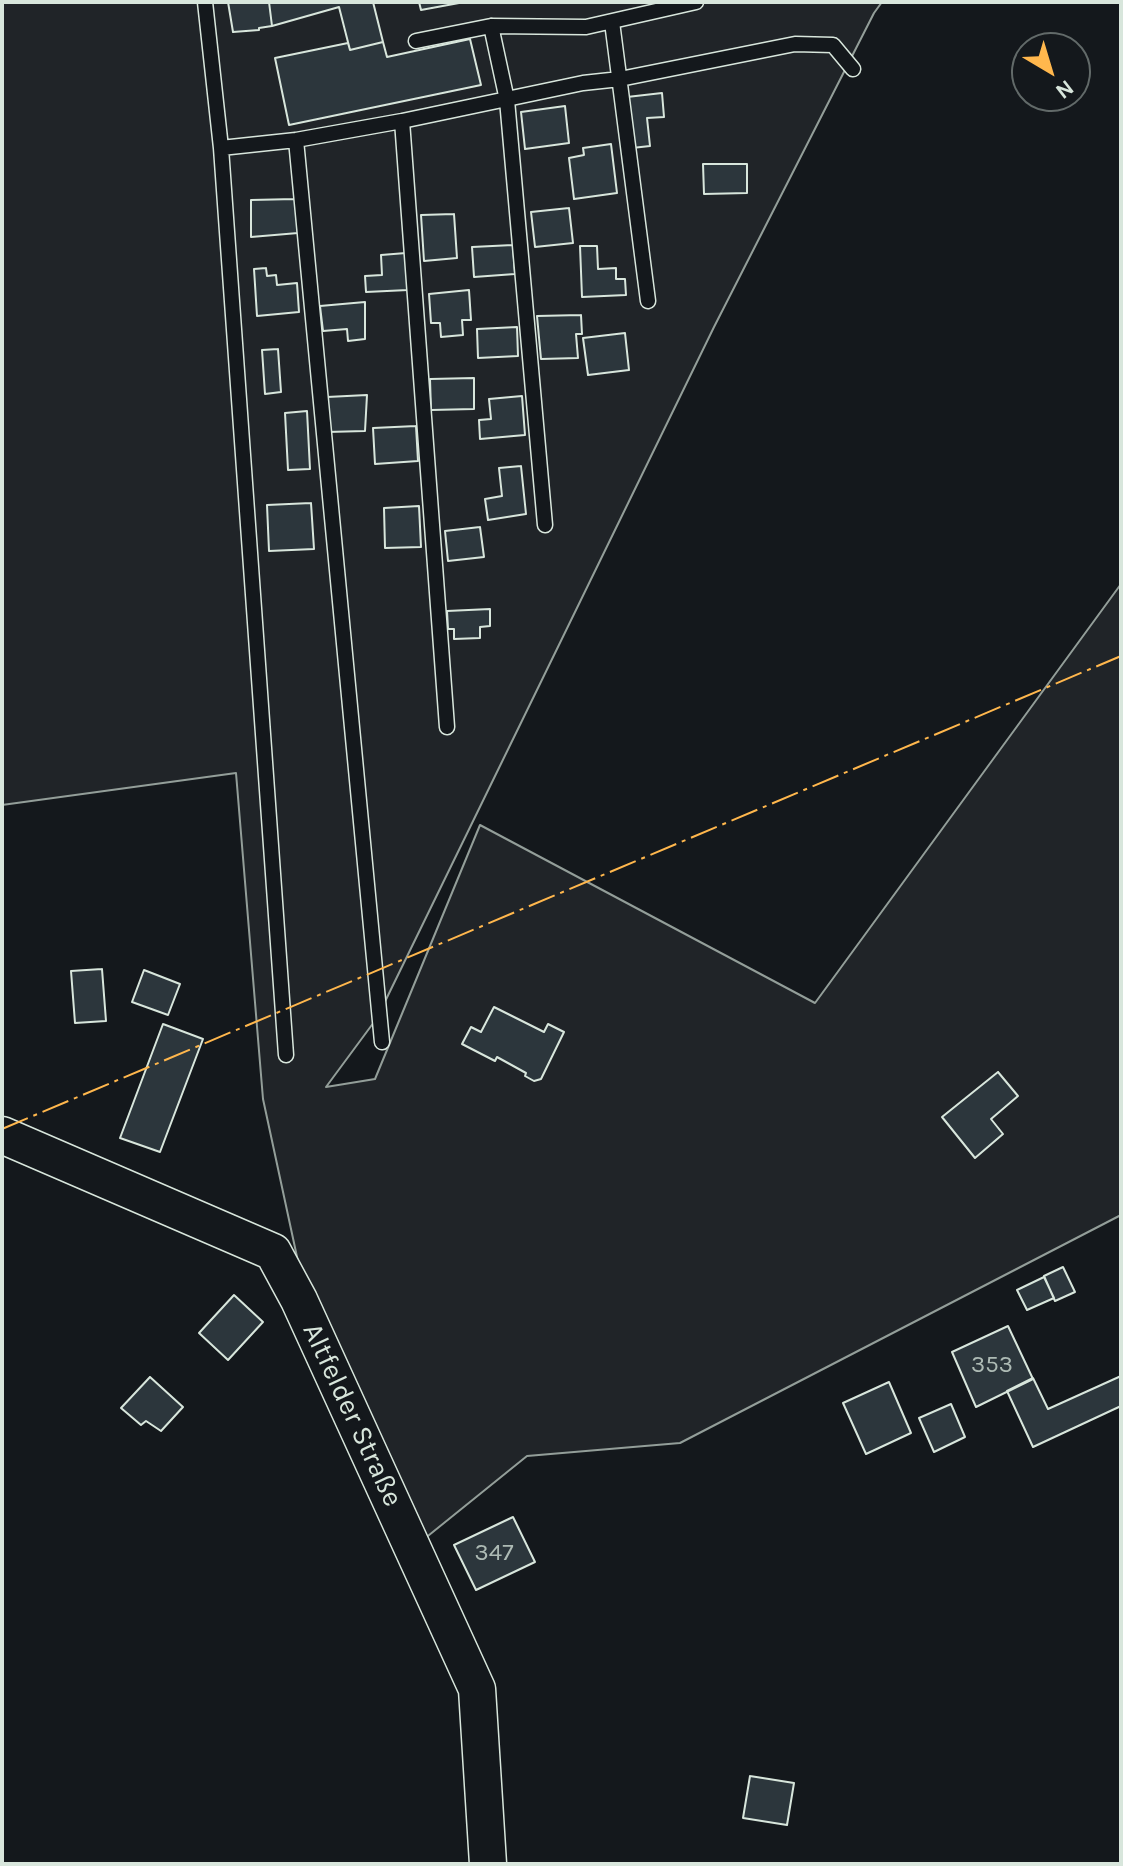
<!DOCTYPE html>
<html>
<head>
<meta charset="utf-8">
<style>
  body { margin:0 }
  #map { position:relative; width:1123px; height:1866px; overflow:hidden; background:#14181c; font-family:Karla,sans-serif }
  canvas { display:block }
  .frame { position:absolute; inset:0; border:4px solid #d8e6dc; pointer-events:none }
  .north { position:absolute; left:1011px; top:32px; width:80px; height:80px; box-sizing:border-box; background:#14181c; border:2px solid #626a69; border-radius:50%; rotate:142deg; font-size:22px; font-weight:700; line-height:32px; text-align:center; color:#d8e6dc }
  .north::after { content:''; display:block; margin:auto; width:28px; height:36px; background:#ffb74d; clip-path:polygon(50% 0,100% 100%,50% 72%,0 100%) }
</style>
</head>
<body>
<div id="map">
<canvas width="1123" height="1866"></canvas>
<div class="frame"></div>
<div class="north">N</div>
</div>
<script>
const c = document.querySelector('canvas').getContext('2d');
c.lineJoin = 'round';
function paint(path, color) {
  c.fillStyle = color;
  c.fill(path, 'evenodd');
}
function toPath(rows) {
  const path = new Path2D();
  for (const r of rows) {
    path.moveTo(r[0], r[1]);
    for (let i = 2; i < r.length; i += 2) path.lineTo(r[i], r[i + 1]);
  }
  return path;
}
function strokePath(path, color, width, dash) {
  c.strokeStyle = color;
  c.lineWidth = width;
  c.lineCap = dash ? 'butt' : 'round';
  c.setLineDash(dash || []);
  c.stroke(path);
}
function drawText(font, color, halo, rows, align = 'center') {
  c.font = font + ' Karla,sans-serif';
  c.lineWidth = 6;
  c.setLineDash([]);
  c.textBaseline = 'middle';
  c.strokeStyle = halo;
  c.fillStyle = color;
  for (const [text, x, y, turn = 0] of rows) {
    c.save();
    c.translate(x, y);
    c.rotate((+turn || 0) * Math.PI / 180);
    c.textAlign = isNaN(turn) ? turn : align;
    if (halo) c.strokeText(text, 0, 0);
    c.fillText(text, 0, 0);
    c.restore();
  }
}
const green = toPath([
  [2,2,882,2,874,13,714,327,377,1018,326,1087,375,1079,480,825,815,1003,1121,584,1121,1215,680,1443,527,1456,413,1548,305,1294,263,1099,236,773,2,805,2,2]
]);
const building = toPath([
  [228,2,269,2,272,26,259,28,259,30,233,32,228,2],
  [269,2,373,2,383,42,350,50,339,7,272,26,269,2],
  [419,2,459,2,459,3,421,10,419,2],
  [470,39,481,85,289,125,275,58,348,43,350,50,383,42,387,57,470,39],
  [662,93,664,117,647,118,650,146,632,148,627,97,662,93],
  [565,106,569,143,525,149,521,112,565,106],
  [611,144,617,193,574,199,569,158,584,155,583,148,611,144],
  [703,164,747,164,747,193,704,194,703,164],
  [295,199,298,233,251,237,251,200,295,199],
  [569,208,573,243,535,247,531,212,569,208],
  [454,214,457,258,424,261,421,215,454,214],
  [513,245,515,274,474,277,472,247,513,245],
  [580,246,597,246,598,269,616,268,616,279,625,279,626,295,582,297,580,246],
  [406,253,408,290,366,292,365,276,382,275,381,255,406,253],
  [266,268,267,276,276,275,277,285,297,283,299,312,257,316,254,269,266,268],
  [469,290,471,320,462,320,463,335,441,337,440,323,431,323,429,294,469,290],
  [365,302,365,339,348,341,347,329,323,331,320,306,365,302],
  [581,315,582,334,576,334,578,358,541,359,537,316,581,315],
  [517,327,518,356,478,358,477,329,517,327],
  [625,333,629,370,588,375,583,338,625,333],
  [278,349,281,392,265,394,262,350,278,349],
  [474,378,474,409,431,410,430,379,474,378],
  [367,395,365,431,327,432,327,397,367,395],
  [522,396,525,435,480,439,479,420,491,419,489,399,522,396],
  [307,411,310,469,288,470,285,413,307,411],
  [416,426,418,461,375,464,373,428,416,426],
  [521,466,526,514,488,520,485,499,502,496,499,468,521,466],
  [311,503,314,549,269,551,267,505,311,503],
  [419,506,421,547,385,548,384,508,419,506],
  [480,527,484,557,448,561,445,531,480,527],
  [490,609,490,626,480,627,480,638,454,639,454,629,448,629,447,611,490,609],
  [102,969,106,1021,75,1023,71,971,102,969],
  [144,970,180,984,168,1015,132,1002,144,970],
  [494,1007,544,1032,548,1024,564,1032,541,1079,534,1081,525,1076,526,1073,497,1057,495,1061,462,1044,471,1027,481,1032,494,1007],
  [163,1024,203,1039,160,1152,120,1138,163,1024],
  [998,1072,1018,1096,991,1119,1003,1134,975,1158,942,1117,998,1072],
  [1063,1267,1075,1292,1055,1301,1044,1276,1063,1267],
  [1044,1277,1054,1298,1027,1310,1017,1290,1044,1277],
  [234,1295,263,1322,228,1360,199,1333,234,1295],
  [1008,1326,1033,1379,976,1407,952,1352,1008,1326],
  [1121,1376,1121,1406,1033,1447,1007,1391,1033,1378,1048,1409,1121,1376],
  [150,1377,183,1407,161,1431,146,1421,141,1425,121,1408,150,1377],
  [889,1382,911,1433,866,1454,843,1403,889,1382],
  [951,1404,965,1437,934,1452,919,1418,951,1404],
  [513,1517,535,1562,476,1590,454,1545,513,1517],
  [750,1776,794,1783,787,1825,743,1818,750,1776]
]);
const service = toPath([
  [205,2,221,148,286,1055],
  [612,22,648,301],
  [491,26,507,100,545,525],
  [416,41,491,26,586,27,696,2],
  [402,121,447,727],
  [296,140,382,1042],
  [221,148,296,140,402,121,583,83,620,79,795,44,833,45,853,69]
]);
const tertiary = toPath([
  [2,1135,273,1252,299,1300,477,1689,488,1864]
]);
const power = toPath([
  [2,1129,1121,656]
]);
const numberNames = [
  ["353",992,1365],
  ["347",494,1553]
];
const streetNames = [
  ["Altfelder Straße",352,1415,65]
];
paint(green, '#202428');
strokePath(green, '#939e99', 2);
paint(building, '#2c363c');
strokePath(building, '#d8e6dc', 2);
strokePath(service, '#d8e6dc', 17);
strokePath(tertiary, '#d8e6dc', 39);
strokePath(service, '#14181c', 14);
strokePath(tertiary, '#14181c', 36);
strokePath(power, '#ffb74d', 2, [28, 6, 4, 6]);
drawText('24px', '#adbab4', null, numberNames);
drawText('28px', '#d8e6dc', '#14181c', streetNames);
</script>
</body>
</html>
